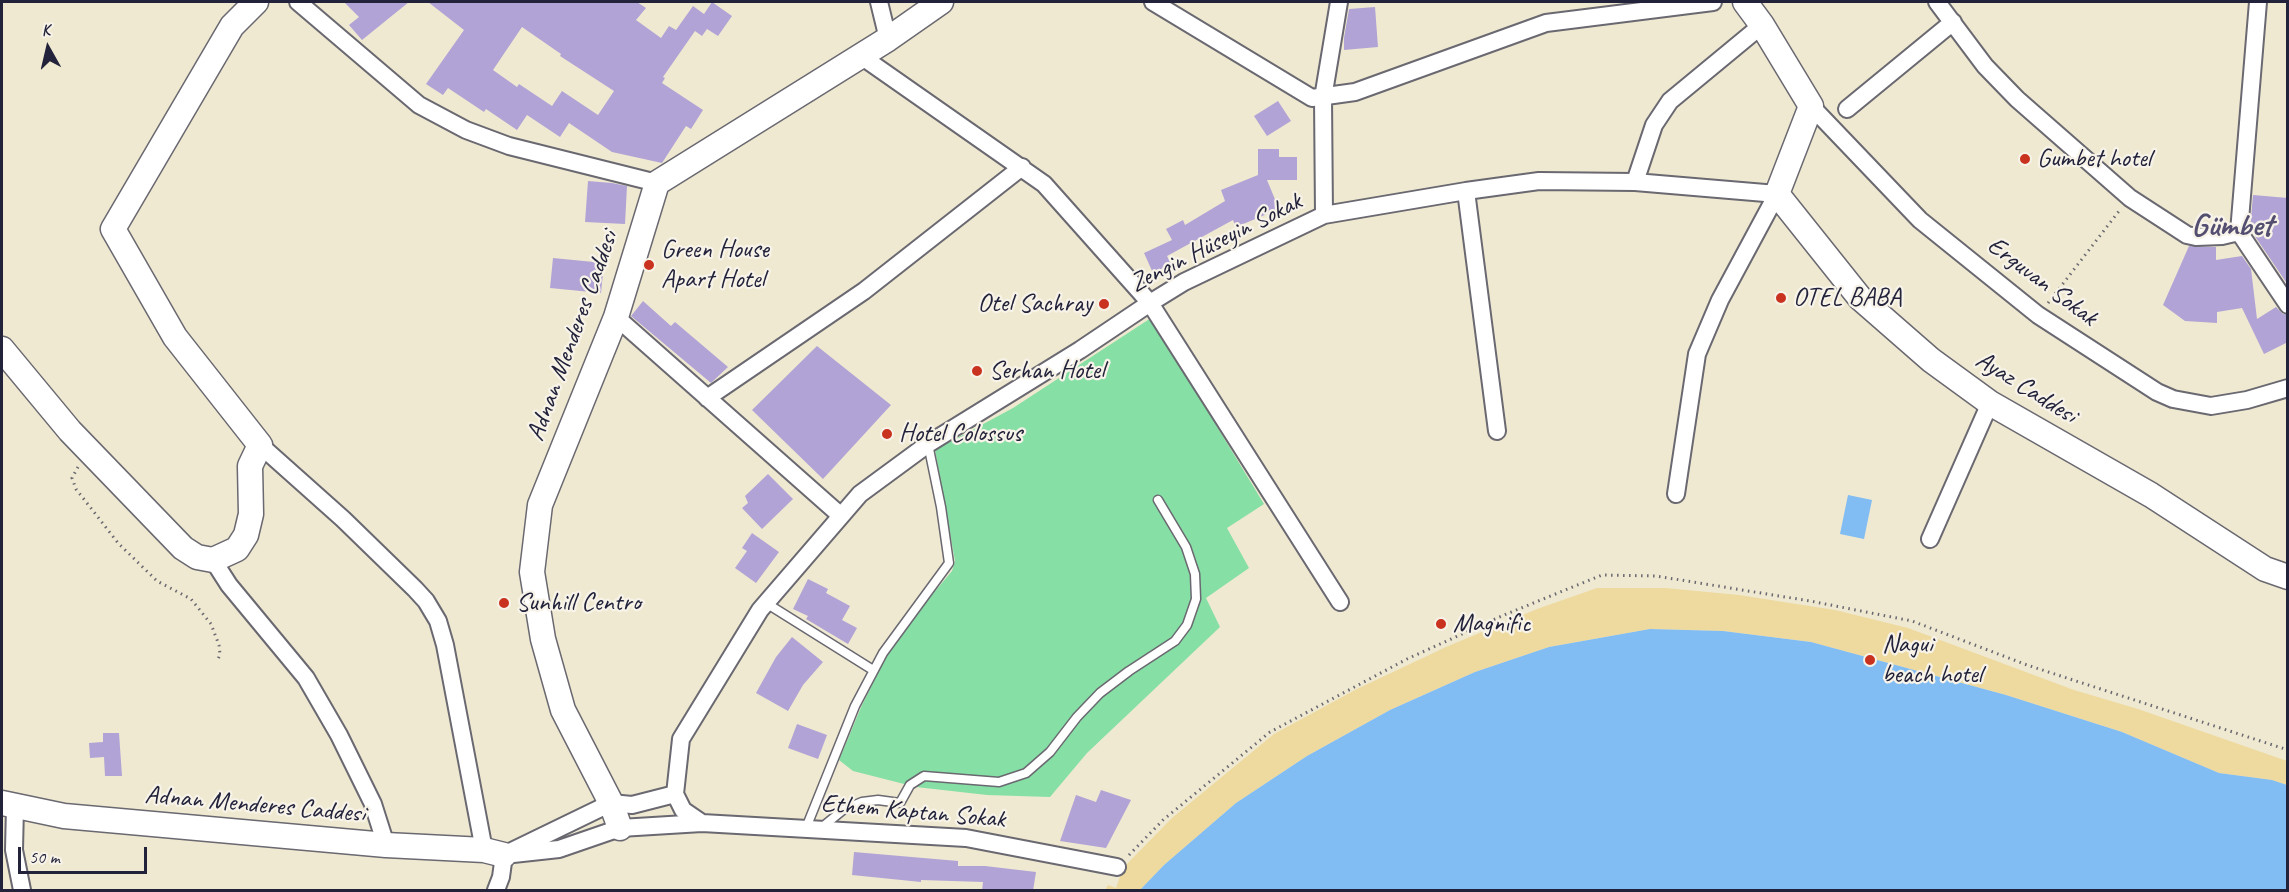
<!DOCTYPE html>
<html>
<head>
<meta charset="utf-8">
<style>
  body { margin:0 }
  #map { position:relative; width:2289px; height:892px; overflow:hidden; background:#efe9d1; font-family:Caveat,sans-serif }
  canvas { display:block }
  .frame { position:absolute; inset:0; border:3px solid #22223b; pointer-events:none }
  .north { position:absolute; left:18px; top:18px; width:60px; height:60px; -webkit-text-stroke:4px #f7f3e8; paint-order:stroke; rotate:352deg; font-size:16px; font-weight:700; line-height:24px; text-align:center; color:#22223b }
  .north::after { content:''; display:block; margin:auto; width:21px; height:27px; background:#22223b; clip-path:polygon(50% 0,100% 100%,50% 72%,0 100%) }
  .scale { position:absolute; left:18px; top:847px; width:129px; height:27px; box-sizing:border-box; border:3px solid #22223b; border-top:0; padding-left:8px; font-size:18px; line-height:21px; white-space:nowrap; color:#22223b; -webkit-text-stroke:4px #f7f3e8; paint-order:stroke }
</style>
</head>
<body>
<div id="map">
<canvas width="2289" height="892"></canvas>
<div class="frame"></div>
<div class="north">K</div>
<div class="scale">50 m</div>
</div>
<script>
const c = document.querySelector('canvas').getContext('2d');
c.lineJoin = 'round';
function paint(path, color) {
  c.fillStyle = color;
  c.fill(path, 'evenodd');
}
function toPath(rows) {
  const path = new Path2D();
  for (const r of rows) {
    path.moveTo(r[0], r[1]);
    for (let i = 2; i < r.length; i += 2) path.lineTo(r[i], r[i + 1]);
  }
  return path;
}
function strokePath(path, color, width, dash) {
  c.strokeStyle = color;
  c.lineWidth = width;
  c.lineCap = dash ? 'butt' : 'round';
  c.setLineDash(dash || []);
  c.stroke(path);
}
function drawText(font, color, halo, rows, align = 'center') {
  c.font = font + ' Caveat,sans-serif';
  c.lineWidth = 4.5;
  c.setLineDash([]);
  c.textBaseline = 'middle';
  c.strokeStyle = halo;
  c.fillStyle = color;
  for (const [text, x, y, turn = 0] of rows) {
    c.save();
    c.translate(x, y);
    c.rotate((+turn || 0) * Math.PI / 180);
    c.textAlign = isNaN(turn) ? turn : align;
    if (halo) c.strokeText(text, 0, 0);
    c.fillText(text, 0, 0);
    c.restore();
  }
}
const green = toPath([
  [1151,318,1264,504,1227,528,1249,568,1206,598,1220,627,1087,753,1050,797,987,795,916,787,853,771,839,760,862,705,887,655,925,603,952,571,955,561,935,450,1013,408]
]);
const sand = toPath([
  [1597,588,1665,588,1739,595,1835,610,1908,628,2074,690,2138,709,2287,761,2287,785,2272,780,2219,773,2122,732,2006,695,1811,642,1723,631,1650,629,1549,647,1475,672,1390,710,1307,756,1236,803,1164,865,1140,890,1105,890,1108,885,1116,888,1123,868,1172,818,1274,734,1357,689,1446,647,1537,609]
]);
const water = toPath([
  [1848,495,1872,500,1864,539,1840,534],
  [1650,629,1723,631,1811,642,2006,695,2122,732,2219,773,2272,780,2287,785,2287,890,1140,890,1164,865,1236,803,1307,756,1390,710,1475,672,1549,647]
]);
const building = toPath([
  [344,2,409,2,362,40,349,25,359,17],
  [428,2,637,2,646,8,636,20,661,38,669,26,676,30,693,6,704,14,712,2,732,16,718,36,707,29,702,36,695,31,663,77,665,78,662,83,703,110,691,129,686,126,662,163,612,152,569,123,560,137,527,115,517,130,486,109,484,112,448,88,443,95,426,84,464,30],
  [522,27,561,54,560,56,614,91,598,115,562,91,552,106,519,84,517,87,493,70],
  [1375,7,1378,47,1344,50,1344,38,1349,9],
  [1278,101,1291,121,1267,136,1254,116],
  [1258,149,1279,149,1279,157,1297,157,1297,180,1267,180,1279,209,1236,227,1233,220,1167,256,1171,264,1153,273,1144,253,1172,240,1166,229,1183,220,1185,225,1225,201,1221,190,1258,175],
  [588,181,612,183,627,186,625,224,585,222],
  [2253,195,2288,198,2288,285,2250,229],
  [2189,246,2216,247,2216,260,2242,256,2251,269,2257,319,2276,307,2283,314,2288,315,2288,342,2264,354,2242,308,2217,312,2217,323,2185,321,2163,305],
  [553,258,604,263,601,293,550,288],
  [643,301,671,326,675,322,728,367,711,383,631,316],
  [817,346,891,405,823,479,752,410],
  [768,474,793,499,762,529,742,508,748,503,745,496],
  [752,533,779,552,756,583,735,568,747,551,742,548],
  [808,579,828,589,826,593,850,606,842,620,857,628,848,644,806,619,808,616,793,609],
  [792,637,823,662,803,685,788,711,756,693,776,657],
  [797,724,827,735,818,759,788,748],
  [103,733,119,733,122,776,105,776,104,757,90,758,89,743,103,742],
  [1101,790,1131,800,1106,848,1060,841,1076,795,1096,802],
  [854,852,958,861,958,866,985,866,1036,872,1033,891,982,891,983,882,921,880,921,882,852,875]
]);
const path = toPath([
  [2048,303,2119,211],
  [78,467,72,478,76,489,118,543,157,581,191,599,211,624,219,645,220,654,217,662],
  [1129,855,1163,820,1270,732,1407,659,1504,615,1602,575,1656,576,1810,601,1912,621,2027,665,2288,750]
]);
const lane = toPath([
  [766,603,873,670],
  [806,828,855,706,883,653,949,563,941,507,928,444],
  [821,828,843,810,862,802,878,800,900,803,910,785,924,776,999,782,1026,773,1050,752,1077,717,1100,693,1129,671,1175,641,1187,625,1196,599,1195,574,1186,547,1158,500]
]);
const street = toPath([
  [298,2,419,105,466,130,509,146,657,183],
  [879,2,888,39],
  [1153,2,1312,98,1355,92,1546,23,1713,2],
  [1937,2,1985,66,2017,99,2130,198,2187,235,2196,237,2222,236,2239,232,2258,2],
  [861,56,1044,184,1150,303,1340,602],
  [1811,106,1920,220,2038,315,2157,392,2173,399,2211,406,2247,400,2288,388],
  [1847,109,1953,22],
  [1635,182,1654,125,1670,101,1762,25],
  [1466,191,1497,431],
  [1324,215,1323,98,1339,2],
  [2239,232,2288,305],
  [616,317,840,515],
  [707,398,864,291,1022,167],
  [260,445,343,519,415,589,426,601,438,621,445,645,484,850],
  [1930,539,1990,403],
  [213,560,229,585,306,678,339,735,373,804,386,845],
  [675,794,681,739,760,610,860,494,928,444,1080,350,1150,303,1184,282,1324,215,1466,191,1539,181,1635,182,1777,194,1720,300,1697,354,1676,494],
  [675,794,683,810,702,823,966,838,1117,867],
  [15,806,14,850,22,890],
  [512,851,611,803,632,805,675,794],
  [504,855,559,849,620,828,702,823],
  [496,890,501,877,504,855]
]);
const secondary = toPath([
  [1745,2,1762,25,1811,106,1777,194,1860,298,1931,360,1990,403,2151,495,2265,569,2288,577],
  [2,349,70,431,183,548,197,557,213,560,237,549,246,535,251,514,250,466,260,445,175,337,113,229,232,26,256,2],
  [2,803,64,816,386,845,484,850,504,855],
  [620,828,611,803,563,710,543,639,532,572,540,505,616,317,657,183,888,39,941,2]
]);
const markers = [
  [2025,159,6,"#c8321e"],
  [649,265,6,"#c8321e"],
  [1781,298,6,"#c8321e"],
  [1104,304,6,"#c8321e"],
  [977,371,6,"#c8321e"],
  [887,434,6,"#c8321e"],
  [504,603,6,"#c8321e"],
  [1441,624,6,"#c8321e"],
  [1870,660,6,"#c8321e"]
];
const poiNames = [
  ["Gumbet hotel",2037,159],
  ["Green House",661,250],
  ["Apart Hotel",661,280],
  ["OTEL BABA",1793,298],
  ["Otel Sachray",1092,304,"right"],
  ["Serhan Hotel",989,371],
  ["Hotel Colossus",899,434],
  ["Sunhill Centro",516,603],
  ["Magnific",1453,624],
  ["Nagui",1882,645],
  ["beach hotel",1882,675]
];
const streetNames = [
  ["Zengin Hüseyin Sokak",1216,243,-27],
  ["Erguvan Sokak",2042,282,37],
  ["Adnan Menderes Caddesi",573,336,-70],
  ["Ayaz Caddesi",2026,388,32],
  ["Adnan Menderes Caddesi",255,805,5],
  ["Ethem Kaptan Sokak",913,812,5]
];
const districtNames = [
  ["Gümbet",2232,227]
];
paint(green, '#86dfa5');
paint(sand, '#eeda9e');
paint(water, '#81bcf3');
paint(building, '#b1a3d6');
strokePath(lane, '#6a6870', 11);
strokePath(street, '#6a6870', 20);
strokePath(secondary, '#6a6870', 27);
strokePath(path, '#6a6870', 3, [1.5, 4.5]);
strokePath(lane, '#fff', 8);
strokePath(street, '#fff', 16);
strokePath(secondary, '#fff', 24);
for (const [x, y, r, color] of markers) {
  const dot = new Path2D();
  dot.arc(x, y, r, 0, 2 * Math.PI);
  c.fillStyle = color;
  c.fill(dot);
  strokePath(dot, '#f7f3e8', 2);
}
drawText('26px', '#22223b', '#f7f3e8', poiNames, 'left');
drawText('26px', '#22223b', '#f7f3e8', streetNames);
drawText('bold 32px', '#544f71', '#f7f3e8', districtNames);
</script>
</body>
</html>
